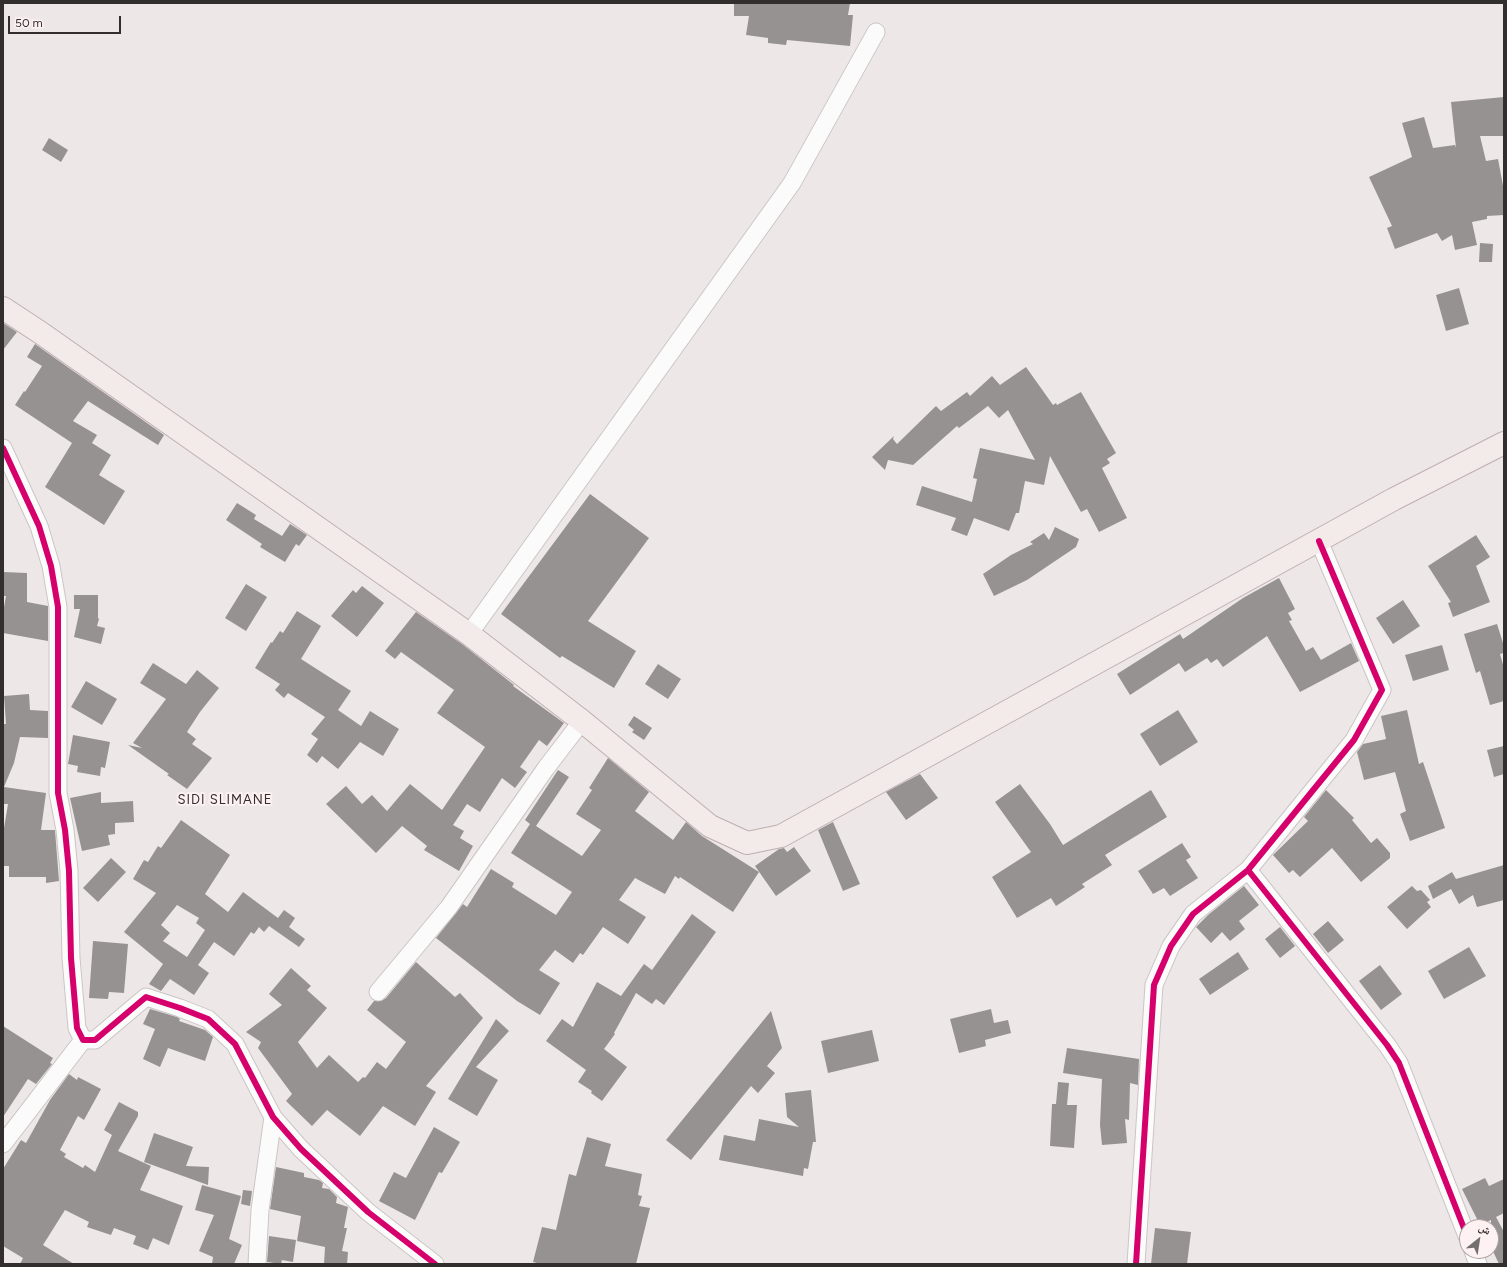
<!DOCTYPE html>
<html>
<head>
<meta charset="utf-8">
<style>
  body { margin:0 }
  #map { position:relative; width:1507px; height:1267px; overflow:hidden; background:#eee7e7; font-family:Figtree,"Noto Naskh Arabic",sans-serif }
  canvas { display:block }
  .frame { position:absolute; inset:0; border:4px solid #332e2e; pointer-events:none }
  .north { position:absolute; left:1459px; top:1219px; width:40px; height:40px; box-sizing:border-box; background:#fef1f1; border:1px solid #ada3a3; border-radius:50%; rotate:30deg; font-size:11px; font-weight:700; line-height:16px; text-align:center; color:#332e2e }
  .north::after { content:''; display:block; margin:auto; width:14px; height:18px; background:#746f6f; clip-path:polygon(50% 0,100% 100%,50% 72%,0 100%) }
  .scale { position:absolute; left:8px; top:16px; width:113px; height:18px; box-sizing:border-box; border:2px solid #332e2e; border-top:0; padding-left:5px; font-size:12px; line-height:14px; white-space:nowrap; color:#332e2e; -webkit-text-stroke:3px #fef1f1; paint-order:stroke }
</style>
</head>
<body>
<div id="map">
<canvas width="1507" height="1267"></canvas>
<div class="frame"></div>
<div class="north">ش</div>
<div class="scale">50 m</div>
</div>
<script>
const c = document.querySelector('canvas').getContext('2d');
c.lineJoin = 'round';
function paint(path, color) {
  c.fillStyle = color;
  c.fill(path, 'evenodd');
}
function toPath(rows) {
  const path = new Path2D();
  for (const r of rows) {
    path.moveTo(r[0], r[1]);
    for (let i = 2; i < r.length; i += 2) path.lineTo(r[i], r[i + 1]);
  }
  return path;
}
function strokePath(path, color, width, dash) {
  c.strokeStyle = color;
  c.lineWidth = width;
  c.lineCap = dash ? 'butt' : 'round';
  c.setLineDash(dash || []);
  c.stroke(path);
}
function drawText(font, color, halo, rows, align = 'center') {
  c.font = font + ' Figtree,sans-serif';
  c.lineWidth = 4;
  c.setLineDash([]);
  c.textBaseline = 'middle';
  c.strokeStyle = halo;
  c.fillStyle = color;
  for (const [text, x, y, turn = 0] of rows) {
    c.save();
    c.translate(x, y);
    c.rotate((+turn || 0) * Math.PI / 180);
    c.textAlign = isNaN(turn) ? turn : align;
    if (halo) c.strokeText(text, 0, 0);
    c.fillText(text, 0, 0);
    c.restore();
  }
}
const building = toPath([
  [734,3,850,3,848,15,853,15,850,46,787,40,786,45,768,43,768,38,746,35,749,16,734,16],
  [1504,97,1504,136,1480,136,1486,161,1498,159,1504,191,1504,215,1487,216,1487,219,1472,222,1477,245,1455,250,1452,235,1442,241,1437,233,1395,249,1387,228,1392,226,1369,177,1412,157,1402,123,1424,117,1433,148,1455,145,1456,148,1451,102],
  [49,138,68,150,61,162,42,150],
  [1480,243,1493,244,1492,262,1479,262],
  [1459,288,1469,324,1446,331,1436,295],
  [3,323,17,332,3,350],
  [35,344,164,435,158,445,88,401,73,421,97,435,92,443,111,455,99,475,125,491,104,525,45,487,72,443,15,405,24,391,25,392,42,366,27,357],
  [1026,367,1053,405,1056,403,1057,405,1081,392,1116,453,1107,459,1110,463,1102,468,1127,518,1099,532,1087,509,1081,512,1050,456,1044,485,1025,481,1019,513,1016,513,1009,531,974,518,967,536,951,530,956,518,916,505,922,486,972,502,977,479,973,478,980,448,1035,460,1008,410,999,418,988,406,959,428,957,426,913,465,888,460,885,470,872,457,894,436,893,439,897,444,936,406,941,411,967,392,970,396,992,376,1000,385],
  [590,494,649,538,588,621,636,651,614,688,562,656,560,658,501,614],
  [237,503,256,515,254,519,282,536,290,524,307,535,299,546,296,544,285,562,260,547,262,544,226,520],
  [1055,527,1079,539,1076,547,1027,580,994,596,983,574,1011,555,1033,544,1030,542,1044,533,1049,540],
  [1476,535,1490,557,1476,566,1490,602,1453,617,1448,603,1451,602,1428,566],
  [4,572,27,573,27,602,48,606,48,641,3,633,3,613,6,596,3,596],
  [1279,578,1295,609,1288,613,1292,620,1289,621,1306,651,1313,647,1321,660,1351,643,1359,661,1300,692,1267,636,1223,667,1217,659,1211,663,1207,658,1185,672,1179,663,1130,695,1117,674,1180,634,1183,639,1243,598],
  [246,584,267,597,246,631,225,618],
  [362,586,384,603,357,637,331,616,353,590,356,593],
  [74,595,98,595,98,618,99,619,97,626,105,628,101,644,74,637,80,609,74,609],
  [1403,600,1420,626,1393,644,1376,618],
  [297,611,321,626,301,659,351,691,338,710,361,726,370,711,399,729,383,756,360,742,338,769,322,756,317,763,307,755,318,739,311,734,325,717,288,693,284,698,275,690,280,684,255,668,271,642,272,643,280,631,283,633],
  [416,612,462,644,514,685,513,686,564,723,547,746,539,740,520,767,527,772,515,788,502,778,480,812,467,804,453,825,464,831,460,838,473,846,459,871,424,850,427,846,402,826,376,853,326,804,346,786,362,804,372,795,387,811,410,784,442,810,485,747,437,713,454,690,401,652,395,659,385,651],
  [1497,624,1504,646,1504,653,1500,654,1504,668,1504,701,1490,705,1480,671,1476,673,1464,634],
  [1442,645,1449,670,1413,681,1405,655],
  [153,663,186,684,197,670,219,688,200,712,187,732,196,739,192,744,212,758,187,789,167,775,169,774,128,745,142,748,133,743,166,699,140,683],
  [658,664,681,679,668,699,645,684],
  [86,681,117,699,102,725,71,707],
  [29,694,30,710,48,711,48,738,20,737,14,763,4,787,46,793,41,830,55,830,59,881,46,883,46,877,9,877,9,866,3,866,3,834,8,804,3,804,3,724,6,724,4,696],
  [1178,710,1198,742,1160,766,1140,734],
  [1407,710,1419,764,1423,762,1445,828,1410,841,1400,814,1406,811,1395,772,1364,780,1357,752,1363,744,1386,739,1381,716],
  [634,716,652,728,644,740,632,732,634,730,628,725],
  [73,735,110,742,105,768,101,767,100,776,77,772,78,766,68,764],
  [1504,746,1504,774,1494,777,1487,750],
  [608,758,649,792,635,811,673,840,686,822,702,836,759,872,733,912,680,877,679,879,675,876,665,894,635,878,619,900,646,917,628,944,603,927,583,955,580,953,573,963,555,950,539,970,560,983,540,1015,517,1001,436,938,463,904,467,907,491,869,514,883,512,887,556,915,572,892,511,853,530,824,525,820,558,770,569,777,536,826,582,856,601,830,576,814,592,790,589,788],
  [920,774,938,798,906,820,886,792],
  [1020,784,1050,824,1063,845,1151,790,1167,817,1105,855,1112,865,1082,884,1085,887,1056,906,1051,898,1017,918,992,877,1031,852,995,802],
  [1326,790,1354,818,1352,820,1371,843,1377,838,1390,853,1390,858,1361,882,1332,848,1300,877,1293,870,1289,873,1273,855,1308,821,1304,817],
  [101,792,101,803,133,801,134,822,115,823,115,834,108,835,110,845,82,851,70,798],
  [181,820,230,855,205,894,228,912,243,892,278,918,284,910,295,918,289,927,305,939,299,947,269,926,264,932,259,927,254,934,251,932,234,956,214,942,198,965,209,973,194,995,170,979,161,991,149,984,163,964,124,932,156,893,133,879,144,860,148,862,158,846,161,848],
  [177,905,199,918,196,923,205,930,187,957,163,941,170,933,161,925],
  [833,822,860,884,843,891,818,830],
  [1182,843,1191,857,1186,860,1198,878,1170,896,1164,888,1153,894,1138,871],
  [794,847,811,871,776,896,755,866,779,849,784,848,787,852],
  [111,858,126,872,98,902,83,888],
  [1504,865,1504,900,1477,907,1473,895,1459,904,1451,889,1433,899,1428,886,1452,872,1456,879],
  [1244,886,1259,905,1239,921,1245,929,1230,941,1222,932,1211,943,1196,927,1208,915],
  [1412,886,1417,891,1421,890,1430,900,1427,902,1431,907,1407,929,1387,907],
  [692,914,716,932,664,1005,656,999,652,1004,636,993,614,1033,615,1034,604,1049,627,1067,602,1101,591,1093,592,1091,578,1082,586,1070,546,1041,562,1019,573,1027,597,982,621,996,644,964,652,970],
  [1328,921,1344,940,1328,953,1313,934],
  [1280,927,1295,946,1280,958,1265,939],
  [93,941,128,944,124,993,109,992,108,999,89,998],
  [1469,947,1486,976,1444,999,1428,971],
  [1238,952,1249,969,1210,995,1199,979],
  [416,962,455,997,460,993,483,1018,426,1086,436,1092,415,1126,383,1106,360,1136,327,1110,312,1126,286,1101,292,1094,258,1048,261,1042,246,1032,282,1005,269,994,291,968,311,986,307,990,327,1008,298,1042,317,1068,329,1055,358,1082,363,1077,365,1078,377,1062,386,1069,406,1042,367,1010,374,1001,381,1001,386,998],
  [1380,965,1402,994,1381,1010,1359,981],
  [150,1009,177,1017,180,1019,179,1021,205,1030,213,1037,205,1061,168,1048,160,1067,143,1059,155,1029,143,1024],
  [991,1009,994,1023,1008,1020,1011,1033,985,1040,986,1046,959,1053,950,1019],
  [771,1011,782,1048,767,1066,775,1073,758,1093,751,1086,691,1160,666,1140],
  [496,1019,509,1031,476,1067,498,1080,477,1116,448,1099],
  [3,1026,53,1058,50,1063,52,1064,36,1084,28,1079,3,1117],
  [872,1030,879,1061,828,1073,821,1041],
  [1067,1048,1139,1059,1138,1085,1130,1083,1129,1120,1125,1119,1127,1143,1102,1145,1100,1125,1102,1079,1063,1073],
  [69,1074,77,1080,78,1077,101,1089,84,1120,78,1116,60,1150,66,1154,64,1157,83,1168,85,1165,95,1172,112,1135,104,1130,119,1102,138,1112,138,1116,118,1151,151,1166,140,1190,183,1206,169,1245,153,1238,148,1250,133,1244,136,1236,114,1228,111,1235,87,1227,89,1222,65,1210,43,1245,74,1264,20,1264,23,1258,3,1246,3,1169,21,1140,26,1143,50,1100],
  [1058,1082,1069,1083,1067,1105,1077,1105,1074,1148,1050,1146,1052,1104,1056,1104],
  [811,1090,816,1142,813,1142,808,1169,804,1168,803,1176,719,1160,724,1135,755,1141,759,1119,799,1127,787,1117,785,1093],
  [434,1127,460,1142,442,1173,439,1172,415,1220,379,1201,394,1172,406,1178],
  [154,1133,193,1147,186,1166,209,1167,208,1185,144,1162],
  [587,1137,611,1144,605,1166,642,1174,638,1195,642,1196,639,1206,650,1208,636,1264,541,1264,533,1262,542,1227,556,1230,569,1174,576,1176],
  [276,1167,304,1173,304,1177,319,1180,323,1183,322,1188,329,1189,337,1197,336,1203,348,1207,344,1228,347,1228,342,1251,348,1252,347,1264,324,1264,325,1247,297,1241,301,1216,270,1209],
  [1485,1178,1489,1186,1504,1179,1504,1213,1496,1217,1504,1232,1504,1264,1499,1264,1491,1247,1491,1220,1480,1225,1462,1189],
  [202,1185,241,1196,229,1239,242,1245,234,1264,212,1264,213,1257,199,1251,214,1215,195,1210],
  [243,1190,252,1191,250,1206,241,1204],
  [1155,1228,1191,1232,1187,1264,1151,1264],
  [269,1236,296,1240,293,1262,282,1260,281,1264,267,1262]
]);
const minor = toPath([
  [3,448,39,526,51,566,58,607,58,793,65,830,69,871,71,958,77,1028,83,1040,95,1040,146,997,180,1008,208,1019,235,1044,273,1117,301,1149,368,1212,435,1264],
  [469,634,792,183,876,32],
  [1248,870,1387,1045,1399,1063,1467,1236],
  [378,992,449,907,546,768,582,721],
  [3,1144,83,1040],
  [1473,1251,1478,1264],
  [257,1264,260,1210,273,1117],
  [1136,1264,1154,985,1171,946,1193,914,1248,870,1354,740,1382,690,1319,541]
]);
const major = toPath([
  [3,308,41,333,469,634,582,721,710,826,747,843,781,836,1394,499,1504,443]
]);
const cycleway = toPath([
  [3,448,39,526,51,566,58,607,58,793,65,830,69,871,71,958,77,1028,83,1040,95,1040,146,997,180,1008,208,1019,235,1044,273,1117,301,1149,368,1212,435,1264],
  [1248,870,1387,1045,1399,1063,1467,1236],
  [1136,1264,1154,985,1171,946,1193,914,1248,870,1354,740,1382,690,1319,541]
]);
const quarterNames = [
  ["SIDI SLIMANE",225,800]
];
paint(building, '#979292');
strokePath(minor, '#cbc5c5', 19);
strokePath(major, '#bfafaf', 24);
strokePath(minor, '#fcfbfb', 17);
strokePath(major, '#f3eaea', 22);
strokePath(cycleway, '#d6006c', 6);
c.letterSpacing = '1px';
drawText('13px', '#332e2e', '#fef1f1', quarterNames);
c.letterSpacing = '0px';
</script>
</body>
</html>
